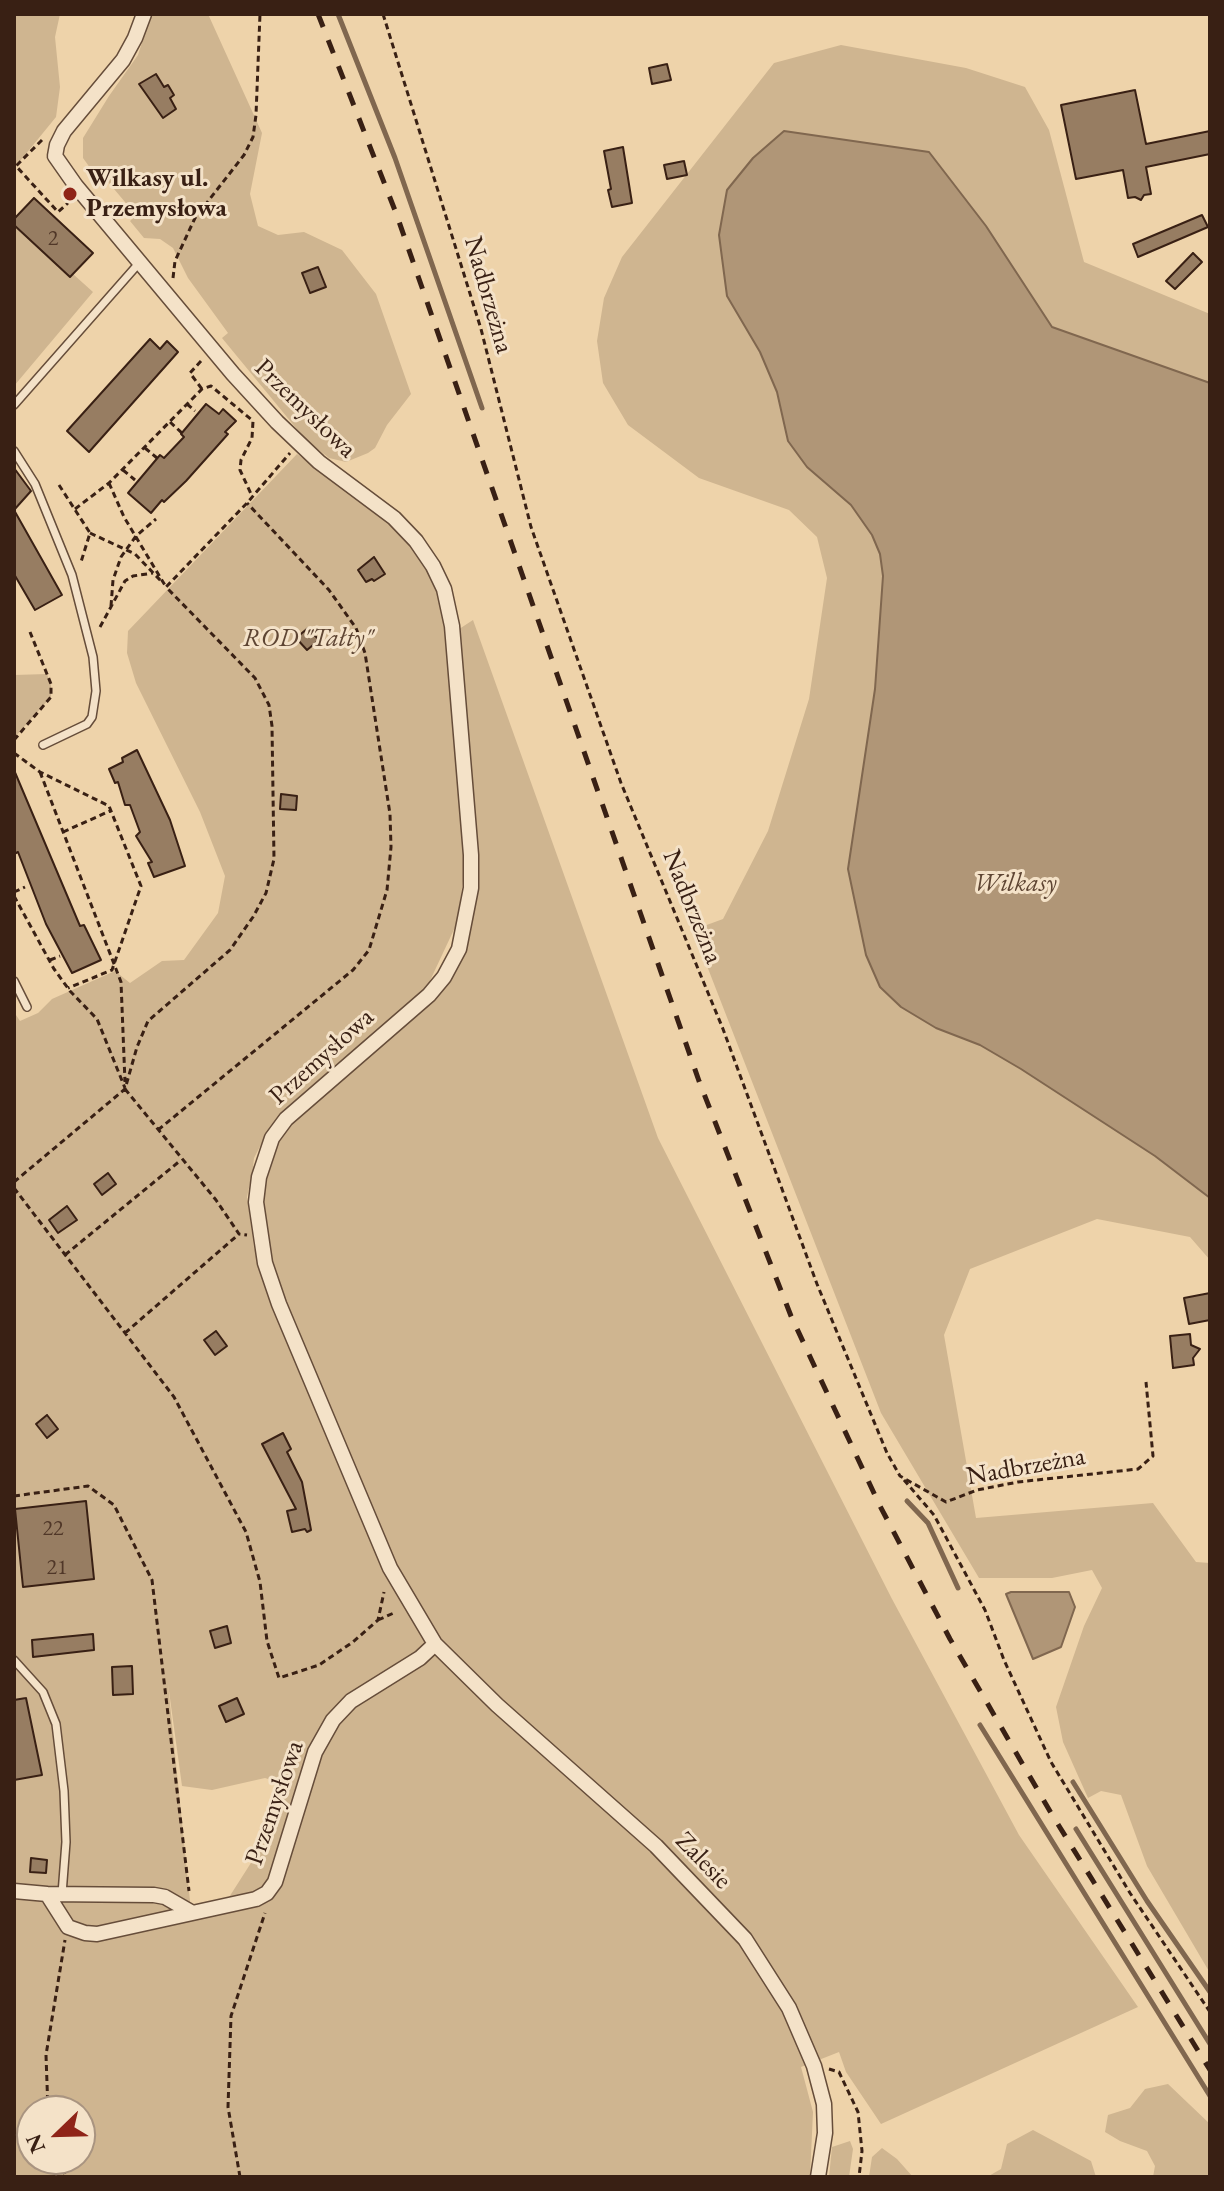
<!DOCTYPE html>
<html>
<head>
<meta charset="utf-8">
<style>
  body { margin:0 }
  #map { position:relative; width:1224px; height:2191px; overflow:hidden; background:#eed3aa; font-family:"EB Garamond",serif }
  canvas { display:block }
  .frame { position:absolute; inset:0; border:16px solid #392014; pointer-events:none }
  .north { position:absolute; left:16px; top:2095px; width:80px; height:80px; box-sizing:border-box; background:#f4e2c8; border:2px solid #a99480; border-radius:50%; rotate:247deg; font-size:22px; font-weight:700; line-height:32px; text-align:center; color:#392014 }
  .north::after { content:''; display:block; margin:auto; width:28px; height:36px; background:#8f2418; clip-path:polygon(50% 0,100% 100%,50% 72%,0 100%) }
</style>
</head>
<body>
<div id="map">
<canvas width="1224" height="2191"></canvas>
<div class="frame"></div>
<div class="north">N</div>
</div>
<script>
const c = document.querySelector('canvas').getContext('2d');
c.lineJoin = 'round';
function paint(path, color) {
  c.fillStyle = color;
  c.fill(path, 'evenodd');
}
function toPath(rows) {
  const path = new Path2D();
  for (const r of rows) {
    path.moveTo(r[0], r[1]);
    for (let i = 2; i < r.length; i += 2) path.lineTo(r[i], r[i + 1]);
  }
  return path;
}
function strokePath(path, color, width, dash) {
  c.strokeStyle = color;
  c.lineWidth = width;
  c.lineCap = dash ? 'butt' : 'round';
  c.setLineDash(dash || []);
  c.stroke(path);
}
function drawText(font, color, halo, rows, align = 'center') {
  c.font = font + ' "EB Garamond",serif';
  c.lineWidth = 6;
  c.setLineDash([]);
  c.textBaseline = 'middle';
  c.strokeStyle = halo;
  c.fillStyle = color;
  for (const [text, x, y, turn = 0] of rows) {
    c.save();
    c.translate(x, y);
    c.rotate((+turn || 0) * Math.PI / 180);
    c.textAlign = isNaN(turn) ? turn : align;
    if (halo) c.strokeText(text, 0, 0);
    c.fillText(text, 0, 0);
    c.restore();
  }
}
const green = toPath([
  [14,14,60,14,55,37,60,87,56,117,16,166,14,164],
  [151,14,208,14,262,133,250,194,258,226,278,235,304,232,342,250,376,294,411,394,387,425,375,448,368,453,346,462,329,458,305,439,222,338,228,333,188,278,173,248,160,239,144,238,130,221,136,215,103,176,98,179,83,158,83,138,109,96,138,55],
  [841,45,966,68,1025,87,1049,130,1084,262,1210,314,1210,1260,1190,1237,1097,1219,970,1269,944,1335,976,1518,1153,1503,1196,1562,1210,1563,1210,1973,1147,1866,1121,1795,1101,1791,1088,1798,1063,1742,1056,1707,1084,1626,1102,1588,1092,1570,1052,1578,979,1578,881,1413,693,930,723,919,768,831,809,699,827,578,817,537,789,510,699,478,628,425,603,383,597,341,604,298,622,257,774,63],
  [14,225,70,277,73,274,93,292,14,386],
  [297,454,386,520,417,550,439,596,450,635,473,620,658,1138,892,1599,1019,1835,1138,2007,881,2124,846,2072,839,2052,801,2067,813,2112,810,2177,14,2177,14,1012,20,1021,38,1013,52,999,115,971,130,983,162,961,184,960,218,913,225,876,200,812,136,683,127,653,128,631],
  [458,764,471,873,455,968,286,1119,253,1167,254,1158,270,1127,335,1065,401,1014,428,985,457,923,465,867],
  [252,1173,259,1236,276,1296,254,1248,247,1197],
  [168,1684,182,1786,212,1790,265,1778,280,1783,263,1844,226,1902,254,1896,270,1886,256,1899,191,1911],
  [32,2111,80,2111,80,2159,32,2159],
  [47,674,51,684,51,697,14,738,14,675],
  [1168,2084,1210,2124,1210,2177,1153,2177,1155,2166,1147,2151,1120,2141,1105,2132,1108,2115,1130,2108,1145,2089],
  [1033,2130,1091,2161,1096,2177,987,2177,1001,2169,1007,2144],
  [850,2141,853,2149,849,2177,829,2177,832,2147],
  [882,2148,897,2159,913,2177,869,2177,872,2157]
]);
const water = toPath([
  [784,131,929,152,986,226,1052,327,1210,383,1210,1198,1155,1156,1021,1069,980,1045,936,1028,901,1007,880,987,866,955,848,869,875,689,883,576,880,554,872,535,851,505,807,467,788,441,777,392,760,352,727,296,719,235,727,190,753,158,784,131],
  [1011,1592,1069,1592,1075,1607,1061,1647,1033,1659,1006,1594,1011,1592]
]);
const stream = toPath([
  [338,14,395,158,482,408],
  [907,1501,928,1523,958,1588],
  [980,1725,1210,2096],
  [1073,1782,1147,1901,1210,1992],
  [1076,1829,1210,2044]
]);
const building = toPath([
  [667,64,671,80,652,84,649,68,667,64],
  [156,74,164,87,168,85,174,95,170,98,176,109,163,118,139,84,156,74],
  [1135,90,1146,144,1210,131,1210,154,1146,167,1151,194,1144,195,1141,200,1135,197,1128,198,1123,170,1076,179,1061,105,1135,90],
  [623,147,632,203,612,207,608,190,611,189,604,151,623,147],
  [684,161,687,175,667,179,664,165,684,161],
  [34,198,93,253,70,277,14,225,14,219,34,198],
  [1202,215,1208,227,1138,257,1133,244,1202,215],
  [1193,253,1202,262,1175,289,1166,281,1193,253],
  [318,267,326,287,310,293,302,273,318,267],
  [150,339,160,349,167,341,178,352,89,452,67,431,150,339],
  [206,404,219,414,223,409,236,421,225,432,228,434,186,481,164,502,162,500,151,513,128,493,160,455,164,458,184,437,181,434,206,404],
  [14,468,31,491,14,510,14,468],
  [14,510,62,595,35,610,14,574,14,510],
  [374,557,385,574,374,581,372,579,366,582,358,570,374,557],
  [308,628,319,640,307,650,296,638,308,628],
  [137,750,170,820,185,866,154,877,148,863,152,862,136,836,140,832,130,805,125,805,118,782,115,783,109,769,123,762,122,758,137,750],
  [14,770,80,926,84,925,101,960,72,973,46,924,18,852,14,854,14,770],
  [281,794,297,796,296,810,280,809,281,794],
  [108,1173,116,1184,102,1195,94,1184,108,1173],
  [67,1206,77,1220,58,1233,49,1220,67,1206],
  [1210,1293,1210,1320,1189,1324,1184,1298,1210,1293],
  [216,1331,227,1346,215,1355,204,1340,216,1331],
  [1190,1334,1191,1345,1200,1349,1193,1358,1194,1365,1173,1368,1170,1336,1190,1334],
  [47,1415,58,1429,47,1438,36,1424,47,1415],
  [283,1433,291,1449,287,1452,302,1482,311,1530,307,1532,305,1529,292,1532,287,1511,296,1509,262,1444,283,1433],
  [86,1501,94,1579,23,1587,15,1509,86,1501],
  [227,1626,231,1643,215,1648,210,1631,227,1626],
  [93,1634,94,1650,33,1657,32,1640,93,1634],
  [132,1666,133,1694,113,1695,112,1667,132,1666],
  [26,1698,42,1775,14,1780,14,1700,26,1698],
  [237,1698,244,1714,226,1722,219,1706,237,1698],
  [31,1858,47,1860,46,1873,30,1872,31,1858]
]);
const path = toPath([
  [383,14,481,329,531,527,621,783,723,1029,817,1284,887,1453,900,1476,946,1502,977,1490,1018,1482,1138,1469,1153,1456,1146,1382],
  [42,140,16,166,58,212,68,203],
  [173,278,175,261,195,218,244,155,253,137,256,115,260,14],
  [201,361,190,373,202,389],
  [187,404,195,411],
  [170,422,182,433],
  [145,448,157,458],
  [123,470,135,480],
  [109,483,124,517,166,587],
  [59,485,90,533,81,562],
  [75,509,109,483,202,389,211,386,253,421,252,438,241,460,240,470,252,496],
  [90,533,135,554,162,582],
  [111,606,113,580,121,557,136,536,156,519],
  [100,627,125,581,133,576,153,573],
  [14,740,51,697,51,684,30,632],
  [14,753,40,772,109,806,141,886,112,970,68,988],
  [40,772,121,982,125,1082],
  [63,832,110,811],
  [14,892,25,887],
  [14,896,54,969,70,991,97,1019,125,1088],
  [50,960,60,956],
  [125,1089,216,1200,239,1234,247,1235],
  [158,1130,353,970,369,950,387,890,391,847,390,814,365,653,356,628,329,590,247,503],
  [14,1182,125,1089,137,1047,148,1021,230,950,253,917,266,893,274,859,272,726,269,705,255,678,166,587,247,503,290,453],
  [14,1188,174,1397,246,1532,260,1582,267,1641,279,1678,319,1665,353,1642,378,1620,384,1592],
  [65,1255,181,1160],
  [125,1333,239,1234],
  [904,1480,934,1515,985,1610,1004,1660,1051,1762,1130,1893,1210,2012],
  [14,1496,88,1486,114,1505,152,1580,189,1891],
  [378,1620,396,1612],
  [829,2069,839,2072,858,2112,862,2151,859,2177],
  [48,2111,46,2055,65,1940],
  [59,2159,66,2177],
  [240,2177,228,2107,231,2016,265,1913]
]);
const lane = toPath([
  [14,405,140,262],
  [14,451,35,484,72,575,93,657,96,691,92,717,87,724,43,745],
  [14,981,27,1007],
  [14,1660,43,1692,56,1724,64,1791,66,1842,62,1894]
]);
const street = toPath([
  [144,14,135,38,123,60,64,131,57,145,55,156,76,186,233,374,277,422,319,462,394,518,416,541,433,566,444,589,452,626,471,855,471,888,459,949,444,977,429,995,286,1119,272,1138,259,1177,256,1202,265,1263,279,1304,390,1568,435,1644,497,1705,656,1846,745,1939,789,2008,814,2066,824,2104,825,2133,818,2177],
  [14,1891,47,1894,68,1927,85,1933,97,1934,256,1899,267,1893,275,1882,315,1752,333,1720,351,1701,420,1658,435,1644],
  [47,1894,154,1895,165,1897,191,1912]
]);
const rail = toPath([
  [318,14,396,213,699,1081,791,1316,880,1506,950,1639,1051,1813,1210,2070]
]);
const markers = [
  [70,194,8,"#8f2418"]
];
const numberNames = [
  ["2",53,239],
  ["22",53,1529],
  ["21",57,1568]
];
const poiNames = [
  ["Wilkasy ul.",86,179],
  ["Przemysłowa",86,209]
];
const streetNames = [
  ["Nadbrzeżna",488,295,74],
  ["Przemysłowa",305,409,44],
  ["Nadbrzeżna",692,907,68],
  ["Przemysłowa",322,1057,-42],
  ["Nadbrzeżna",1026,1467,-10],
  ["Przemysłowa",275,1803,-71],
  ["Zalesie",703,1861,46]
];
const parkNames = [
  ["ROD \"Tałty\"",308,639],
  ["Wilkasy",1015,884]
];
paint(green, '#cfb590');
paint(water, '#b09677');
strokePath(water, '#80674f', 2);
strokePath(stream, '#80674f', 5);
paint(building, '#977d62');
strokePath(building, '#392014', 2);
strokePath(lane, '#664d3a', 10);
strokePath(street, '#664d3a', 17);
strokePath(path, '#392014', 3, [6, 4]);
strokePath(lane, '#f4e2c8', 7);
strokePath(street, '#f4e2c8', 14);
strokePath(rail, '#392014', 5, [14, 14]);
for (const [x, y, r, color] of markers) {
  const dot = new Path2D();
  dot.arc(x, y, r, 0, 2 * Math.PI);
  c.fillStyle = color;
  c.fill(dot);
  strokePath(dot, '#f4e2c8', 3);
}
drawText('22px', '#503728', null, numberNames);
drawText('bold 26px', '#392014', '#f4e2c8', poiNames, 'left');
drawText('26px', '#392014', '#f4e2c8', streetNames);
drawText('italic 26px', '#5e4533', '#f4e2c8', parkNames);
</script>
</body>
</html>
